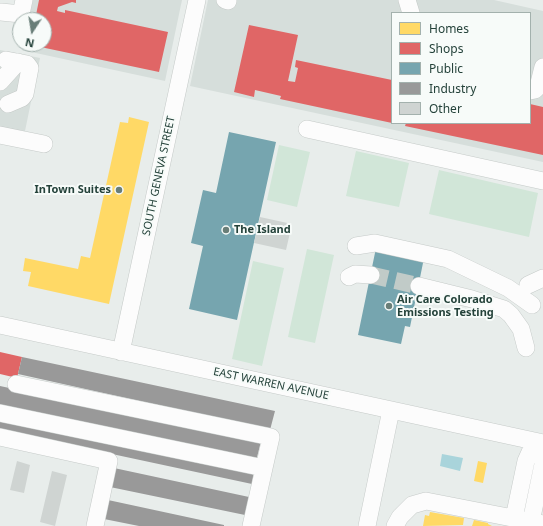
<!DOCTYPE html>
<html>
<head>
<meta charset="utf-8">
<style>
  body { margin:0 }
  #map { position:relative; width:543px; height:526px; overflow:hidden; background:#e8edeb; font-family:"Noto Sans",sans-serif }
  canvas { display:block }
  .legend { position:absolute; left:391px; top:12px; width:140px; height:112px; box-sizing:border-box; background:#f7fbf9; border:1px solid #a3b1ad; margin:0; padding:5px 7px; list-style:none; font-size:12px; color:#24423a }
  .legend li { display:flex; align-items:center; gap:8px; height:20px }
  .legend b { width:20px; border:1px solid #a3b1ad }
  .north { position:absolute; left:12px; top:12px; width:40px; height:40px; box-sizing:border-box; background:#f7fbf9; border:1px solid #a3b1ad; border-radius:50%; rotate:192deg; font-size:11px; font-weight:700; line-height:16px; text-align:center; color:#24423a }
  .north::after { content:''; display:block; margin:auto; width:14px; height:18px; background:#697e78; clip-path:polygon(50% 0,100% 100%,50% 72%,0 100%) }
</style>
</head>
<body>
<div id="map">
<canvas width="543" height="526"></canvas>
<ul class="legend">
<li><b style="height:11px;background:#ffd966"></b>Homes</li>
<li><b style="height:11px;background:#e06666"></b>Shops</li>
<li><b style="height:11px;background:#76a5af"></b>Public</li>
<li><b style="height:11px;background:#999"></b>Industry</li>
<li><b style="height:11px;background:#cfd4d2"></b>Other</li>
</ul>
<div class="north">N</div>
</div>
<script>
const c = document.querySelector('canvas').getContext('2d');
c.lineJoin = 'round';
function paint(path, color) {
  c.fillStyle = color;
  c.fill(path, 'evenodd');
}
function toPath(rows) {
  const path = new Path2D();
  for (const r of rows) {
    path.moveTo(r[0], r[1]);
    for (let i = 2; i < r.length; i += 2) path.lineTo(r[i], r[i + 1]);
  }
  return path;
}
function strokePath(path, color, width, dash) {
  c.strokeStyle = color;
  c.lineWidth = width;
  c.lineCap = dash ? 'butt' : 'round';
  c.setLineDash(dash || []);
  c.stroke(path);
}
function drawText(font, color, halo, rows, align = 'center') {
  c.font = font + ' "Noto Sans",sans-serif';
  c.lineWidth = 4;
  c.setLineDash([]);
  c.textBaseline = 'middle';
  c.strokeStyle = halo;
  c.fillStyle = color;
  for (const [text, x, y, turn = 0] of rows) {
    c.save();
    c.translate(x, y);
    c.rotate((+turn || 0) * Math.PI / 180);
    c.textAlign = isNaN(turn) ? turn : align;
    if (halo) c.strokeText(text, 0, 0);
    c.fillText(text, 0, 0);
    c.restore();
  }
}
const built = toPath([
  [33,0,182,0,165,81,22,50,24,44,44,44,44,20,29,20],
  [208,0,494,0,543,11,543,162,190,86],
  [392,13,530,13,530,123,392,123],
  [0,50,40,58,25,131,0,128]
]);
const green = toPath([
  [279,145,310,152,297,207,267,200],
  [356,151,409,163,399,207,346,196],
  [439,170,538,193,529,237,429,214],
  [307,249,334,255,315,343,288,337],
  [253,261,284,268,262,366,232,359]
]);
const water = toPath([
  [442,454,463,458,460,471,440,466]
]);
const homes = toPath([
  [129,117,149,122,109,304,28,286,31,272,23,271,25,258,78,269,81,256,90,258,120,122,128,123],
  [478,461,487,463,483,483,474,481],
  [430,512,464,518,463,525,423,526,425,515,429,516],
  [474,520,488,523,488,524,492,526,472,526]
]);
const shops = toPath([
  [39,0,76,0,76,3,72,2,58,7,57,11,65,13,65,10,168,32,159,72,31,45,44,44,44,20,35,20],
  [249,25,298,35,288,81,295,82,298,68,295,67,296,60,392,80,392,123,280,99,281,96,255,90,254,97,234,92],
  [530,104,543,107,543,155,405,126,406,123,530,123],
  [0,352,22,357,17,378,0,374]
]);
const public = toPath([
  [229,132,276,142,237,320,189,309,203,246,191,243,203,190,216,193],
  [376,248,424,258,410,327,405,326,401,344,358,335]
]);
const industry = toPath([
  [22,357,275,411,270,430,18,374],
  [0,386,261,442,256,461,0,406],
  [0,416,254,471,252,484,0,430],
  [114,468,249,497,245,515,110,487],
  [108,500,224,525,224,526,139,526,104,519]
]);
const building = toPath([
  [260,217,292,224,286,250,254,243],
  [17,461,30,465,24,493,10,490],
  [52,471,67,475,55,526,40,522]
]);
const minorTunnel = toPath([
  [371,275,419,286]
]);
const minor = toPath([
  [225,0,228,1],
  [407,0,411,13],
  [1,12,21,14,24,0],
  [6,60,27,64,30,68,25,94,22,98,8,104],
  [0,82,18,62],
  [530,91,535,90,538,87,543,67],
  [307,129,543,181],
  [0,135,44,144],
  [356,246,375,243,448,259,508,288,532,305],
  [349,277,355,274,371,275],
  [528,285,543,278],
  [419,286,472,299,504,309,511,315,521,329,526,348],
  [0,325,543,443],
  [121,352,197,0],
  [16,384,271,437,251,526],
  [0,413,264,468],
  [0,437,109,461,95,526],
  [514,518,526,461,531,450,539,442,543,458],
  [531,522,543,464],
  [367,526,391,410],
  [395,526,400,517,412,505,426,501,543,524]
]);
const markers = [
  [119,190,4,"#697e78"],
  [226,230,4,"#697e78"],
  [389,306,4,"#697e78"]
];
const streetNames = [
  ["SOUTH GENEVA STREET",159,176,-78],
  ["EAST WARREN AVENUE",271,384,12]
];
const poiNames = [
  ["InTown Suites",111,190,"right"],
  ["The Island",234,230],
  ["Air Care Colorado",397,300],
  ["Emissions Testing",397,313]
];
paint(built, '#d6dedb');
paint(green, '#d1e6d8');
paint(water, '#a9d4db');
paint(homes, '#ffd966');
paint(shops, '#e06666');
paint(public, '#76a5af');
paint(industry, '#999');
paint(building, '#cfd4d2');
strokePath(minorTunnel, '#c1cbc8', 17, [17, 8]);
strokePath(minor, '#c5cac8', 18);
strokePath(minor, '#fcfcfc', 17);
for (const [x, y, r, color] of markers) {
  const dot = new Path2D();
  dot.arc(x, y, r, 0, 2 * Math.PI);
  c.fillStyle = color;
  c.fill(dot);
  strokePath(dot, '#f7fbf9', 1.5);
}
drawText('11px', '#24423a', '#f7fbf9', streetNames);
drawText('bold 11px', '#24423a', '#f7fbf9', poiNames, 'left');
</script>
</body>
</html>
